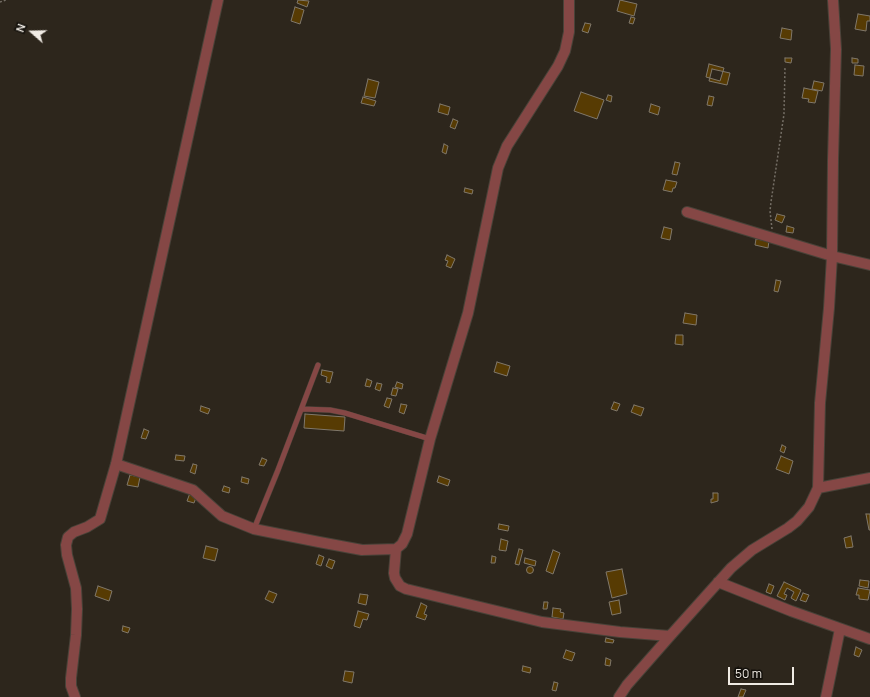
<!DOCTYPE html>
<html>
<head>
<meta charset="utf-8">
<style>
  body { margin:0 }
  #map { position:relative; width:870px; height:697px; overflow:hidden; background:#2d261c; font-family:Manrope,sans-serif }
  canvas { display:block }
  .north { position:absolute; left:12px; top:12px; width:40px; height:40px; -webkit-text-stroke:3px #13100b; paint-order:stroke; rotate:290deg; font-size:11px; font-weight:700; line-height:16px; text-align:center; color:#f0ebe4 }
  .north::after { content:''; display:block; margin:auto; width:14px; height:18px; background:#f0ebe4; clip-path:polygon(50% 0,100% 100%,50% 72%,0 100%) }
  .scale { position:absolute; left:728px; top:667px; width:66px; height:18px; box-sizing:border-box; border:2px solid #f0ebe4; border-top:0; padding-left:5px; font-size:12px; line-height:14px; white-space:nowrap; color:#f0ebe4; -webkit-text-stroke:3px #13100b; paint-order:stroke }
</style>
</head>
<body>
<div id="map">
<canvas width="870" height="697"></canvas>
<div class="north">N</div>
<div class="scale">50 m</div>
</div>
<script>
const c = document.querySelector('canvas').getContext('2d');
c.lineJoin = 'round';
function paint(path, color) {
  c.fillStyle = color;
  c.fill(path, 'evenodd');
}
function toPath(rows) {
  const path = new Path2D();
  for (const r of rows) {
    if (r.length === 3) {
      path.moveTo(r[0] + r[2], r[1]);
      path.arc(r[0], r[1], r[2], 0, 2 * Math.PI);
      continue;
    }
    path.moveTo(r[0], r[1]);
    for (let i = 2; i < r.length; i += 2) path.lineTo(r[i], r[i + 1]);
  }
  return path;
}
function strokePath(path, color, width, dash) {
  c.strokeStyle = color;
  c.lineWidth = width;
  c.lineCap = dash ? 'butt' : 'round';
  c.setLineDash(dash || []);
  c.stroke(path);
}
const building = toPath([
  [298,0,309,1,307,7,297,3,298,0],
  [620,0,637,4,634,16,617,11,620,0],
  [295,7,304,10,300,24,291,21,295,7],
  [858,14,870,16,870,21,867,21,866,31,855,29,858,14],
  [631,17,635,18,633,24,629,23,631,17],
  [585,23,591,24,588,33,582,31,585,23],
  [782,28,792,30,791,40,780,38,782,28],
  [785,58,792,58,791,63,785,62,785,58],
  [852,58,858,59,858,63,852,63,852,58],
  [709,64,724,68,720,81,706,77,709,64],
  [855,65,864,66,863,76,854,75,855,65],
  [712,69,730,73,727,85,709,81,712,69],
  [368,79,379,82,375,98,364,96,368,79],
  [814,81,824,83,822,91,812,89,814,81],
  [804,88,818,91,815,103,808,102,809,99,802,98,804,88],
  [581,92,604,100,597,119,574,111,581,92],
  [608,95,612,96,611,102,606,100,608,95],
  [709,96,714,97,712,106,707,105,709,96],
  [363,97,376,101,374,106,361,103,363,97],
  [440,104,450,107,448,115,438,112,440,104],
  [651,104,660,107,658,115,649,112,651,104],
  [453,119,458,121,455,129,450,127,453,119],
  [444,144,448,146,446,154,442,152,444,144],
  [675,162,680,163,677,175,672,174,675,162],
  [666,180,677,182,675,188,673,188,672,192,663,190,666,180],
  [465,188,473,190,472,194,464,192,465,188],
  [777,214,785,216,782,223,775,220,777,214],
  [787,226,794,228,793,233,786,232,787,226],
  [664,227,672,229,670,240,661,238,664,227],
  [756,239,769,241,768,248,755,245,756,239],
  [447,255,455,259,451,268,446,266,448,261,445,260,447,255],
  [776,280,781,281,778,292,774,291,776,280],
  [685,313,697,315,696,325,683,323,685,313],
  [676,335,683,335,683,345,675,344,676,335],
  [497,362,510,366,507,376,494,372,497,362],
  [322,370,333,372,330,383,326,382,327,377,321,375,322,370],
  [367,379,372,381,370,387,365,386,367,379],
  [397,382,403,384,402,389,395,387,397,382],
  [377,383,382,384,380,391,375,389,377,383],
  [393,388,398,389,396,396,391,395,393,388],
  [387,398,392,399,389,408,384,406,387,398],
  [614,402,620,404,617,411,611,409,614,402],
  [401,404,407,405,404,414,399,412,401,404],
  [634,405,644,408,641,416,631,412,634,405],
  [201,406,210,409,208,414,200,411,201,406],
  [305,414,345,417,344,431,304,428,305,414],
  [144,429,149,431,146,439,141,438,144,429],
  [782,445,786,447,784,453,780,451,782,445],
  [176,455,185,456,184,461,175,460,176,455],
  [781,456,793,461,789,474,776,469,781,456],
  [262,458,267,460,264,466,259,465,262,458],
  [193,464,197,465,195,474,190,472,193,464],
  [130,475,140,477,138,487,127,485,130,475],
  [439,476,450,480,448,486,437,482,439,476],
  [242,477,249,479,248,484,241,482,242,477],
  [224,486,230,488,229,493,222,491,224,486],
  [190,493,197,495,194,503,187,501,190,493],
  [713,493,718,493,718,501,711,503,711,499,713,499,713,493],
  [866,514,870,514,870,530,869,530,866,514],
  [499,524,509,526,508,531,498,529,499,524],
  [851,536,853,547,846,548,844,538,851,536],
  [501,539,508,541,506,551,499,550,501,539],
  [206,546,218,549,215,561,203,558,206,546],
  [519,549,523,550,519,565,515,564,519,549],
  [553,550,560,553,553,574,546,571,553,550],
  [319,555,324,557,321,566,316,564,319,555],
  [492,556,496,557,495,563,491,563,492,556],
  [525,558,536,561,535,566,524,563,525,558],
  [329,559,335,561,332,569,326,566,329,559],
  [530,570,3.5],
  [622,569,627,594,612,598,606,572,622,569],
  [860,580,869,581,868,588,859,586,860,580],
  [784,582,801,590,796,601,791,598,794,592,787,588,784,594,787,595,785,600,777,596,784,582],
  [769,584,774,586,771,594,766,592,769,584],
  [98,586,112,591,109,601,95,596,98,586],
  [858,588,870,590,868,600,859,599,859,595,856,595,858,588],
  [269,591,277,594,273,603,265,599,269,591],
  [803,593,809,595,806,602,800,600,803,593],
  [360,594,368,595,366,605,358,603,360,594],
  [619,600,621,613,612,615,609,602,619,600],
  [544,602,548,602,547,609,543,609,544,602],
  [421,603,427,606,424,614,427,615,425,620,416,617,421,603],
  [553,608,561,609,560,612,564,613,563,619,552,617,553,608],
  [358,611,369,614,367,620,363,619,360,628,354,626,358,611],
  [123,626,130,628,128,633,122,631,123,626],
  [606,638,614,640,613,643,605,642,606,638],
  [856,647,862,650,859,657,854,655,856,647],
  [566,650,575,653,572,661,563,658,566,650],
  [606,658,611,660,610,666,605,665,606,658],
  [523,666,531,668,530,673,522,671,523,666],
  [345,671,354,672,352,683,343,681,345,671],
  [554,682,558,683,556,691,552,690,554,682],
  [741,689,746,690,743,697,738,697,741,689]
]);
const path = toPath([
  [0,2,6,0],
  [772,229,770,211,771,202,784,114,785,68]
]);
const lane = toPath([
  [302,409,330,410,345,413,430,439],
  [254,529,278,470,318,365]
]);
const street = toPath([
  [687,212,832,256,870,265],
  [116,464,193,490,222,516,254,529,319,542,362,550,396,549,402,544,407,534,430,439,468,313,498,168,507,146,558,66,565,51,569,32,569,0],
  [818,488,870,478],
  [396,549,394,573,395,578,400,586,406,589,542,622,620,632,670,636],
  [718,582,791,611,870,639],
  [75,697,71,686,71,678,76,635,77,609,76,588,67,555,66,545,68,537,74,532,87,527,100,519,116,464,218,0],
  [619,697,627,685,670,636,731,568,752,550,788,528,797,521,809,507,818,488,820,403,829,308,832,256,833,160,836,49,833,0],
  [826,697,840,629]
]);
paint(building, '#573b03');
strokePath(building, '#80786b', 1);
strokePath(lane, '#484238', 6);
strokePath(street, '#484238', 12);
strokePath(path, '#756f66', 1.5, [2, 2]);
strokePath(lane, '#854745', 5);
strokePath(street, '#854745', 10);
</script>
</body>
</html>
